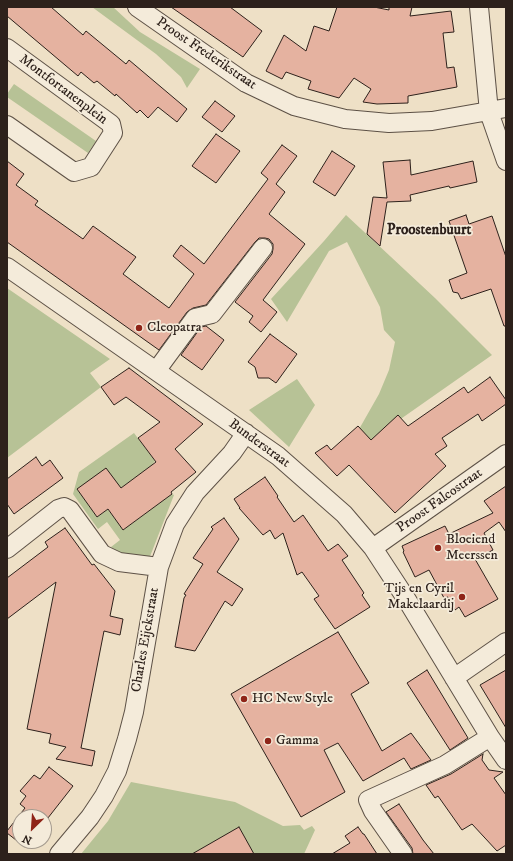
<!DOCTYPE html>
<html>
<head>
<meta charset="utf-8">
<style>
  body { margin:0 }
  #map { position:relative; width:513px; height:861px; overflow:hidden; background:#eee0c6; font-family:"IM FELL DW Pica",serif }
  canvas { display:block }
  .frame { position:absolute; inset:0; border:8px solid #2d211b; pointer-events:none }
  .north { position:absolute; left:12px; top:809px; width:40px; height:40px; box-sizing:border-box; background:#f4ebda; border:1px solid #a49a8e; border-radius:50%; rotate:205deg; font-size:11px; font-weight:700; line-height:16px; text-align:center; color:#2d211b }
  .north::after { content:''; display:block; margin:auto; width:14px; height:18px; background:#8f2418; clip-path:polygon(50% 0,100% 100%,50% 72%,0 100%) }
</style>
</head>
<body>
<div id="map">
<canvas width="513" height="861"></canvas>
<div class="frame"></div>
<div class="north">N</div>
</div>
<script>
const c = document.querySelector('canvas').getContext('2d');
c.lineJoin = 'round';
function paint(path, color) {
  c.fillStyle = color;
  c.fill(path, 'evenodd');
}
function toPath(rows) {
  const path = new Path2D();
  for (const r of rows) {
    path.moveTo(r[0], r[1]);
    for (let i = 2; i < r.length; i += 2) path.lineTo(r[i], r[i + 1]);
  }
  return path;
}
function strokePath(path, color, width, dash) {
  c.strokeStyle = color;
  c.lineWidth = width;
  c.lineCap = dash ? 'butt' : 'round';
  c.setLineDash(dash || []);
  c.stroke(path);
}
function drawText(font, color, halo, rows, align = 'center') {
  c.font = font + ' "IM FELL DW Pica",serif';
  c.lineWidth = 3.5;
  c.setLineDash([]);
  c.textBaseline = 'middle';
  c.strokeStyle = halo;
  c.fillStyle = color;
  for (const [text, x, y, turn = 0] of rows) {
    c.save();
    c.translate(x, y);
    c.rotate((+turn || 0) * Math.PI / 180);
    c.textAlign = isNaN(turn) ? turn : align;
    if (halo) c.strokeText(text, 0, 0);
    c.fillText(text, 0, 0);
    c.restore();
  }
}
const green = toPath([
  [92,7,113,7,140,32,200,69,187,88,181,77,156,54],
  [14,84,96,141,88,153,7,97,7,94],
  [346,215,435,298,492,355,365,444,358,431,379,394,389,370,395,342,384,330,380,307,347,242,329,251,287,322,271,299,324,241],
  [7,288,110,359,90,373,101,387,7,458],
  [297,379,315,405,289,447,249,410],
  [134,433,155,461,151,466,121,488,77,489,97,517,108,509,123,530,172,494,174,495,149,559,123,556,114,551,111,547,120,540,107,522,98,529,73,494,79,472],
  [131,782,235,802,283,826,300,825,304,830,312,826,315,830,304,854,81,854,108,821]
]);
const building = toPath([
  [7,7,51,7,83,35,86,31,126,64,129,60,187,109,177,122,158,107,148,118,140,110,137,113,116,94,115,96,97,81,94,83,81,72,78,76,7,16,7,7],
  [171,7,230,7,262,31,243,57,171,7],
  [337,7,374,7,389,10,389,7,412,7,410,16,451,11,454,32,443,33,447,68,454,67,457,87,408,96,408,103,377,104,363,102,371,89,354,78,339,98,308,89,311,81,286,72,282,79,266,71,284,35,306,51,314,26,329,31,337,7],
  [215,101,235,116,222,132,202,117,215,101],
  [216,134,240,151,216,183,192,166,216,134],
  [282,145,297,156,276,184,285,192,269,214,305,244,263,300,277,312,261,332,249,322,253,316,235,302,272,254,273,249,273,244,269,239,265,238,259,238,255,242,206,305,193,308,187,312,159,350,7,242,7,161,24,174,16,185,38,201,35,205,83,239,93,226,136,257,123,274,169,308,194,274,173,256,181,245,204,264,268,179,261,173,282,145],
  [332,151,355,166,335,196,313,182,332,151],
  [410,160,411,175,473,161,477,182,450,188,449,186,410,195,411,201,387,202,380,246,367,234,373,197,387,198,383,162,410,160],
  [466,215,469,224,492,216,506,257,506,326,504,326,491,289,461,299,458,293,453,292,449,280,467,273,449,221,466,215],
  [206,326,224,340,202,370,181,355,201,327,206,326],
  [270,334,297,354,276,383,269,378,258,378,255,367,248,362,270,334],
  [129,368,203,424,175,449,196,472,171,492,172,494,123,530,108,509,97,517,77,489,106,468,121,488,156,462,138,438,160,422,126,397,114,405,101,387,129,368],
  [490,377,506,400,506,404,482,421,478,414,442,438,447,446,435,454,446,466,395,513,349,465,337,476,315,453,327,445,331,450,358,426,371,440,398,415,408,426,464,387,468,393,490,377],
  [36,457,42,466,50,460,63,478,14,514,7,504,7,479,36,457],
  [265,477,278,496,277,497,294,522,303,515,328,551,338,544,348,556,342,560,364,593,362,595,370,607,335,629,314,599,319,596,302,572,297,575,283,533,275,539,270,530,263,535,239,508,240,508,234,499,265,477],
  [506,486,506,532,499,522,484,533,493,550,475,559,498,599,465,617,459,607,455,610,448,597,444,598,429,570,415,577,403,552,404,551,402,546,445,526,449,534,493,513,484,501,506,486],
  [224,518,239,539,217,572,243,589,232,606,225,601,195,651,175,647,184,598,186,595,184,594,203,564,193,558,213,529,211,527,224,518],
  [65,528,92,565,94,564,115,591,110,616,123,619,120,635,104,631,81,748,95,751,92,766,56,759,66,747,49,743,51,734,27,729,56,582,7,619,7,578,48,547,45,542,65,528],
  [338,632,369,683,351,694,382,751,411,733,431,760,411,769,404,758,363,781,338,743,324,750,345,792,301,817,231,694,338,632],
  [427,670,468,738,450,750,407,683,427,670],
  [506,670,506,728,480,685,506,670],
  [483,754,482,760,489,770,503,772,494,778,506,795,506,845,497,851,472,824,462,830,438,796,435,798,426,785,451,774,483,754],
  [49,767,73,786,44,823,44,817,20,817,20,841,30,841,25,847,7,833,7,831,25,808,20,804,26,796,20,791,34,775,40,779,49,767],
  [399,804,423,840,434,854,413,854,412,848,386,812,399,804],
  [239,827,254,854,192,854,239,827],
  [358,827,363,834,364,834,377,854,332,854,350,843,345,836,358,827]
]);
const minor = toPath([
  [137,7,246,83,294,106,345,119,389,123,432,121,506,108],
  [479,7,489,112,506,161],
  [7,48,111,124,113,133,91,167,74,172,7,125],
  [7,267,278,456,344,514,373,548,407,600,490,737,506,760],
  [156,371,195,318,212,314,263,248],
  [373,548,506,454],
  [7,549,58,509,64,507,70,510,102,554,119,562,159,567],
  [454,678,506,642],
  [59,854,90,817,104,796,117,771,127,739,134,712,159,567,175,524,195,493,232,453,246,433],
  [403,854,373,811,368,800,445,765,490,737]
]);
const markers = [
  [139,328,4,"#8f2418"],
  [438,548,4,"#8f2418"],
  [462,597,4,"#8f2418"],
  [244,699,4,"#8f2418"],
  [268,741,4,"#8f2418"]
];
const streetNames = [
  ["Proost Frederikstraat",206,54,34],
  ["Montfortanenplein",63,90,37],
  ["Bunderstraat",259,444,36],
  ["Proost Falcostraat",440,501,-35],
  ["Charles Eijckstraat",146,640,-80]
];
const poiNames = [
  ["Cleopatra",147,328],
  ["Bloeiend",446,540],
  ["Meerssen",446,556],
  ["Tijs en Cyril",454,589,"right"],
  ["Makelaardij",454,605,"right"],
  ["HC New Style",252,699],
  ["Gamma",276,741]
];
const neighbourhoodNames = [
  ["Proostenbuurt",429,231]
];
paint(green, '#b7c296');
paint(building, '#e5b2a0');
strokePath(building, '#2d211b', 1);
strokePath(minor, '#5d5146', 20);
strokePath(minor, '#f4ebda', 18);
for (const [x, y, r, color] of markers) {
  const dot = new Path2D();
  dot.arc(x, y, r, 0, 2 * Math.PI);
  c.fillStyle = color;
  c.fill(dot);
  strokePath(dot, '#f4ebda', 1.5);
}
drawText('14px', '#2d211b', '#f4ebda', streetNames);
drawText('14px', '#2d211b', '#f4ebda', poiNames, 'left');
drawText('bold 15px', '#2d211b', '#f4ebda', neighbourhoodNames);
</script>
</body>
</html>
